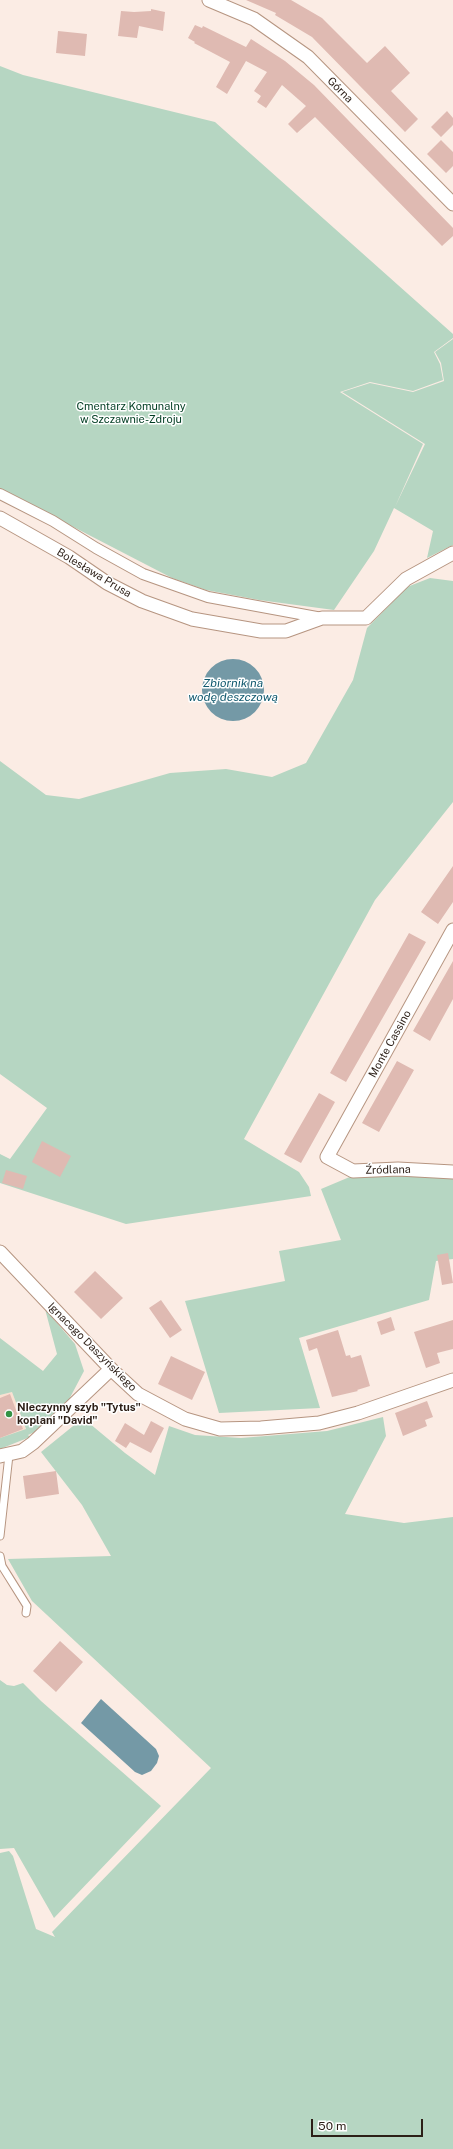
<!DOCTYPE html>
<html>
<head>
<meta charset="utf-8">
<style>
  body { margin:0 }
  #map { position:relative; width:453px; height:2149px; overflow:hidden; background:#fbece4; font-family:"Public Sans",sans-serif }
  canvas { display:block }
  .scale { position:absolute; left:311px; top:2119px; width:112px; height:18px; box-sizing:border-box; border:2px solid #2c1f17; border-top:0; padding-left:5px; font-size:12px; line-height:14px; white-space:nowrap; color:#2c1f17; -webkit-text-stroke:3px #fff; paint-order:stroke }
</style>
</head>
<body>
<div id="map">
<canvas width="453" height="2149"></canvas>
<div class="scale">50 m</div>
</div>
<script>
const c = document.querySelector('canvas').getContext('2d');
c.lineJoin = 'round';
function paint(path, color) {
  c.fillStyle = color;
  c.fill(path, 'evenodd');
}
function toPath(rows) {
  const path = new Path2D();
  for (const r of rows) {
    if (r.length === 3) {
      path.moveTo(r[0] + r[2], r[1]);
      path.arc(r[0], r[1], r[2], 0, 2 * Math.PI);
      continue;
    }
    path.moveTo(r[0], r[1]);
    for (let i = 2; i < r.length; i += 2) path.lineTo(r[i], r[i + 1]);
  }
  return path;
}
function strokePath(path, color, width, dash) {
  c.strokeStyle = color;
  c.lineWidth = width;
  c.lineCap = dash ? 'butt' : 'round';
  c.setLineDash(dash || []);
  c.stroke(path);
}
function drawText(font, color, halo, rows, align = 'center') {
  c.font = font + ' "Public Sans",sans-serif';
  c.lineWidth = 3;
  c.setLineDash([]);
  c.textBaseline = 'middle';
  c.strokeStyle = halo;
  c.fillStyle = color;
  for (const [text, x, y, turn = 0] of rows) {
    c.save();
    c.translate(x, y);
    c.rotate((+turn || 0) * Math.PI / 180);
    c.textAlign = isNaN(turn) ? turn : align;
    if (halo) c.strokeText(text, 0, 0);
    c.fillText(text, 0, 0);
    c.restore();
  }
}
const built = toPath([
  [12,1392,28,1435,0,1442,0,1395]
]);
const green = toPath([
  [0,66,23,75,215,122,453,334,453,338,434,352,440,364,443,380,413,391,370,382,340,392,423,444,395,507,425,444,342,392,370,383,413,392,444,381,441,363,435,352,453,339,453,545,427,558,433,531,394,508,374,551,334,610,259,600,206,590,172,578,0,489],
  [430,578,453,581,453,802,375,900,244,1139,299,1172,309,1187,311,1196,126,1224,0,1183,0,1154,10,1159,47,1108,0,1074,0,761,46,795,79,799,170,773,226,769,272,777,306,763,353,680,367,628,407,587],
  [412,1175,453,1176,453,1259,436,1261,429,1300,299,1338,320,1408,219,1413,185,1301,285,1281,279,1251,341,1240,321,1189,352,1176],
  [45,1309,75,1344,84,1371,64,1409,39,1430,28,1435,30,1437,0,1449,0,1438,26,1429,12,1392,0,1395,0,1338,43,1371,57,1354],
  [383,1417,386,1436,345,1514,404,1523,453,1517,453,2149,0,2149,0,1853,9,1851,13,1856,36,1929,55,1937,52,1932,211,1768,32,1601,8,1559,111,1556,82,1505,41,1452,83,1418,125,1453,155,1475,169,1426,195,1435,241,1438,327,1431],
  [0,1680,7,1685,14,1686,23,1683,41,1701,161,1806,54,1918,14,1848,0,1849]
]);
const water = toPath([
  [233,690,31],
  [101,1699,156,1749,159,1756,157,1763,151,1771,142,1775,135,1772,81,1723]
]);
const building = toPath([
  [246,0,291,0,322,18,367,63,385,46,410,73,391,91,418,119,405,132,312,37,275,15,276,13],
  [151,9,165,12,163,31,139,26,137,38,118,36,121,11,134,12,151,11],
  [195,25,202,28,203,26,246,47,251,39,285,61,314,85,453,228,453,236,442,246,315,117,297,133,288,124,306,106,282,85,266,108,257,102,261,96,254,91,267,72,246,61,227,94,216,87,230,62,194,43,195,42,188,38],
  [58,31,87,34,85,56,56,53],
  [447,111,453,118,453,125,441,137,431,127],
  [441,140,453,152,453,166,446,173,427,154],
  [453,866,453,902,438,924,421,912],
  [409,933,426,942,346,1082,330,1073],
  [453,961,453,999,430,1041,413,1031],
  [397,1061,414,1070,379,1132,362,1123],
  [319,1093,335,1102,301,1163,284,1154],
  [42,1141,71,1156,60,1177,32,1162],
  [6,1170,27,1176,23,1189,2,1183],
  [448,1253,453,1283,442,1285,437,1255],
  [95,1271,123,1298,101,1319,74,1292],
  [161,1300,182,1330,170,1338,149,1308],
  [391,1317,395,1330,381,1335,377,1322],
  [453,1320,453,1349,437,1353,440,1363,426,1368,414,1332],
  [338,1330,346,1356,350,1355,351,1358,361,1355,370,1386,357,1390,358,1391,332,1397,317,1348,309,1351,306,1340],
  [171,1356,205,1372,192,1400,158,1384],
  [10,1394,23,1429,0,1438,0,1398],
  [427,1401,433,1417,425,1420,427,1426,403,1436,395,1413],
  [151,1421,164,1428,151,1453,130,1442,126,1448,115,1441,125,1423,144,1435],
  [56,1471,59,1494,26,1499,23,1476],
  [60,1641,83,1662,56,1692,33,1671]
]);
const service = toPath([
  [0,1536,9,1455],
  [0,1556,2,1566,27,1606,26,1613]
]);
const pedestrian = toPath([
  [0,494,53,521,96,548,143,574,208,597,322,618]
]);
const minor = toPath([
  [209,0,254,19,308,57,453,204],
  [0,518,69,557,107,583,142,601,192,619,261,631,286,631,322,618,366,618,406,579,453,553],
  [453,930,327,1157,353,1171,398,1169,453,1172],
  [0,1252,111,1369,138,1394,185,1419,220,1429,261,1428,319,1423,358,1413,453,1380],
  [0,1456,22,1451,33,1443,111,1369]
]);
const markers = [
  [9,1414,4,"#339245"]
];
const streetNames = [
  ["Górna",340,90,45],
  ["Bolesława Prusa",94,573,31],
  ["Monte Cassino",390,1044,-61],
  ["Źródlana",388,1170,-1],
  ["Ignacego Daszyńskiego",92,1347,45]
];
const parkNames = [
  ["Cmentarz Komunalny",131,407],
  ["w Szczawnie-Zdroju",131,420]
];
const poiNames = [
  ["NIeczynny szyb \"Tytus\"",17,1408],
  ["koplani \"David\"",17,1421]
];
const waterNames = [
  ["Zbiornik na",233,683],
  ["wodę deszczową",233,697]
];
paint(built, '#fae0d1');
paint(green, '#b6d6c2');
paint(water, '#7499a6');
paint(building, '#dfbab2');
strokePath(service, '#b69581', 9);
strokePath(pedestrian, '#b69581', 12);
strokePath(minor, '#b69581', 15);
strokePath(service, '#fff', 7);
strokePath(pedestrian, '#fff', 10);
strokePath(minor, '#fff', 13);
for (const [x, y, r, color] of markers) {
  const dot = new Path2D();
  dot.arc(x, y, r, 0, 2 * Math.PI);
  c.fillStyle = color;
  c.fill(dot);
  strokePath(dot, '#fff', 1.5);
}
drawText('11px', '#2c1f17', '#fff', streetNames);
drawText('11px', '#003d22', '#fff', parkNames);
drawText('bold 11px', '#2c1f17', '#fff', poiNames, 'left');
drawText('italic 12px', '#125a6f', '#fff', waterNames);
</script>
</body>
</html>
